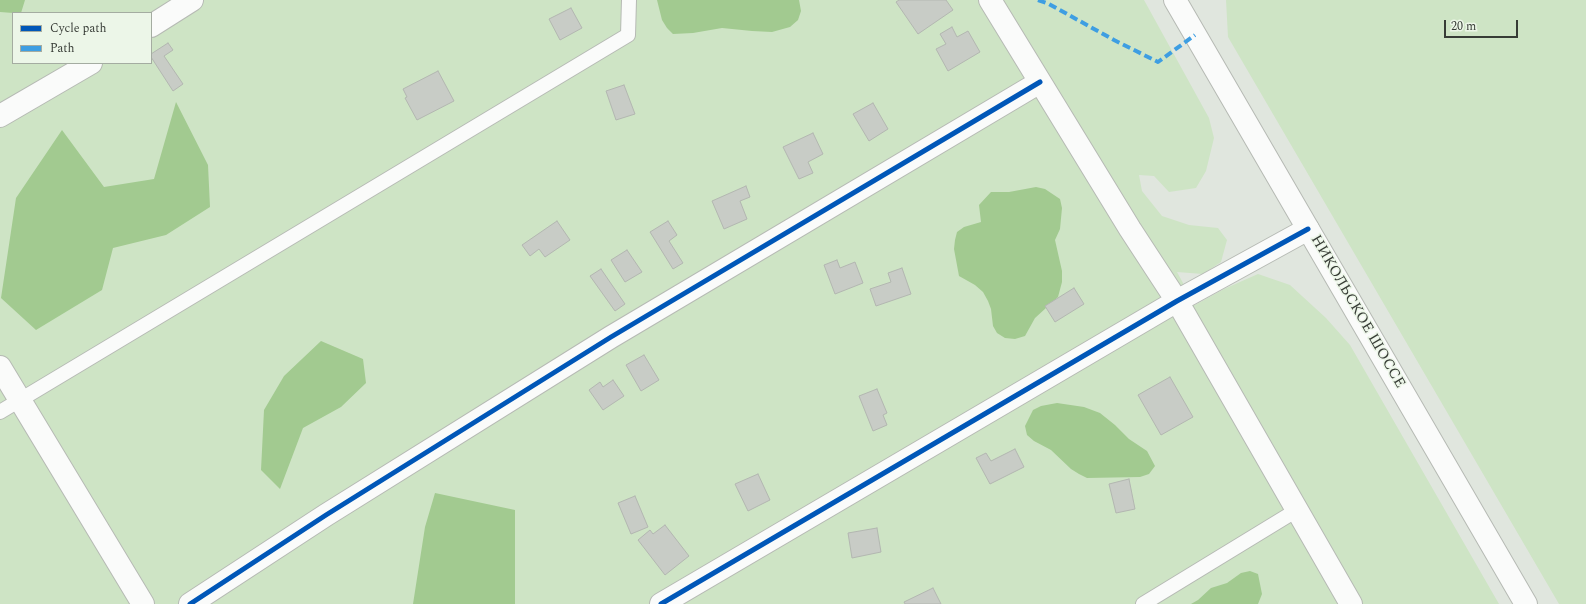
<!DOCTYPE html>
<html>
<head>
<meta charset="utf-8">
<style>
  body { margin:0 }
  #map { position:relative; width:1586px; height:604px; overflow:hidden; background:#e0e6de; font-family:Spectral,serif }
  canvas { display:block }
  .legend { position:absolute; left:12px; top:12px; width:140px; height:52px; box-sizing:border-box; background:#ecf6e8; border:1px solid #a4aca1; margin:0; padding:5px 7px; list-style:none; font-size:12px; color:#373c36 }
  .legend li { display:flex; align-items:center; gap:8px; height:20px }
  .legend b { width:20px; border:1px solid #a4aca1 }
  .scale { position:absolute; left:1444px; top:20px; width:74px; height:18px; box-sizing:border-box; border:2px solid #373c36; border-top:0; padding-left:5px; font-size:12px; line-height:14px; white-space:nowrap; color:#373c36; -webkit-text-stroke:3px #ecf6e8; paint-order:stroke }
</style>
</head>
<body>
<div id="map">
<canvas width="1586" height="604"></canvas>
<ul class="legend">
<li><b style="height:5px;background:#0057b8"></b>Cycle path</li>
<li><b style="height:5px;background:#3e9ee2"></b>Path</li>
</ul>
<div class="scale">20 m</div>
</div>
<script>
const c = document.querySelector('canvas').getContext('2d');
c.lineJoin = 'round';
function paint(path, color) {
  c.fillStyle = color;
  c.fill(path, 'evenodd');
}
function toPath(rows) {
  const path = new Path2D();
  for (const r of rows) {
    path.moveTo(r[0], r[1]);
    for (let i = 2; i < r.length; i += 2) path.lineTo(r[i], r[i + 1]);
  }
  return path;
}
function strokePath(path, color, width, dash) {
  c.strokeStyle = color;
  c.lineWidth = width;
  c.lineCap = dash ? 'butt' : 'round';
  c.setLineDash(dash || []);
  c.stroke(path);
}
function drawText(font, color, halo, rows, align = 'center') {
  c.font = font + ' Spectral,serif';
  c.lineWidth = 3;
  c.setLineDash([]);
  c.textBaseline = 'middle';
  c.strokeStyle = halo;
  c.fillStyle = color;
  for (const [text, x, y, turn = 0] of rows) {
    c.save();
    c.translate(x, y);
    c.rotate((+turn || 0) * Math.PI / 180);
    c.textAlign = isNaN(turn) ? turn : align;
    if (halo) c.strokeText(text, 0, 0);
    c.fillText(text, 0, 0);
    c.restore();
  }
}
const green = toPath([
  [0,0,1144,0,1209,118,1214,138,1206,171,1196,188,1169,192,1154,176,1139,175,1142,191,1162,216,1189,225,1218,228,1227,240,1221,262,1203,274,1177,272,1195,305,1224,289,1258,274,1290,285,1326,318,1350,345,1499,604,0,604],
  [13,13,151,13,151,63,13,63],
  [1226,0,1586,0,1586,604,1559,604,1228,37]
]);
const water = toPath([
  [0,0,25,0,21,13,13,13,0,12],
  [657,0,799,0,801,11,798,20,790,27,772,32,752,31,722,28,693,33,673,34,667,28,662,20],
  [176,102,208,165,210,207,166,235,113,248,102,290,36,330,1,298,16,198,62,130,104,187,154,179],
  [1036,187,1045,189,1060,199,1062,208,1060,229,1055,240,1062,271,1062,282,1058,297,1035,318,1025,336,1015,339,1005,338,997,333,993,326,991,309,988,301,983,292,975,285,959,276,954,249,955,240,957,232,964,227,981,222,979,205,991,192,1009,192],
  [321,341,363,359,366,383,341,407,303,428,280,489,261,470,264,410,284,376],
  [1057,403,1084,407,1100,413,1115,425,1129,439,1147,451,1155,466,1149,474,1140,477,1087,478,1079,474,1071,469,1051,450,1034,441,1027,435,1025,426,1033,410,1041,406],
  [435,493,515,510,515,604,413,604,425,527],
  [1250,571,1258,574,1262,594,1258,604,1191,604,1198,600,1211,588,1227,583,1241,573]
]);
const building = toPath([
  [899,0,946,0,953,10,918,34,896,2,899,0],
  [571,8,582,28,560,40,549,19,571,8],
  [952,27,957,37,968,31,980,52,948,71,936,49,946,44,940,34,952,27],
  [168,43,173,50,164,56,183,84,173,91,151,57,151,54,168,43],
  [438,71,454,101,417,120,405,98,407,97,403,89,438,71],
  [624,85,635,114,616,120,606,91,624,85],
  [873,103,888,129,869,141,853,114,873,103],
  [813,133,823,154,808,162,813,173,799,179,783,147,813,133],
  [746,186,750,197,740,201,747,219,724,229,712,201,746,186],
  [557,221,570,240,545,257,539,249,530,256,522,245,557,221],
  [668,221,677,235,669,241,683,263,673,269,650,232,668,221],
  [627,250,642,272,625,282,611,260,627,250],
  [837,260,840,268,855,262,863,283,835,294,824,265,837,260],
  [902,268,911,294,876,306,870,289,891,282,888,273,902,268],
  [601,269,625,304,615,311,590,276,601,269],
  [1074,288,1084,304,1055,322,1045,306,1074,288],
  [644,355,659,380,641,391,626,365,644,355],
  [1170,377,1193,417,1161,435,1138,395,1170,377],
  [613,380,624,396,603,410,589,390,600,382,603,387,613,380],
  [877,389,887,413,883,415,887,425,873,431,859,396,877,389],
  [1015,449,1024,467,990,484,976,458,986,453,991,461,1015,449],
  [758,474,770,500,748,511,735,484,758,474],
  [1129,479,1135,509,1116,513,1109,484,1129,479],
  [635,496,648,527,631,534,618,503,635,496],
  [665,525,689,556,665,575,638,540,650,530,653,534,665,525],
  [877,528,881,552,852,558,848,533,877,528],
  [933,588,941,604,905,604,904,602,933,588]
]);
const lane = toPath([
  [0,412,628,35,629,0],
  [1143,604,1297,510]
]);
const street = toPath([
  [990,0,1130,229,1177,301,1351,604],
  [151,26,192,0],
  [0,116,91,63],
  [0,367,143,604],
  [190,604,326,515,611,337,1040,82],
  [661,604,1177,301,1308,229]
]);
const secondary = toPath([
  [1175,0,1526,604]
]);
const quiet = toPath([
  [1038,0,1049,4,1114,40,1158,62,1195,35]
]);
const cycleway = toPath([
  [190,604,326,515,611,337,1040,82],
  [661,604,1177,301,1308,229]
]);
const streetNames = [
  ["НИКОЛЬСКОЕ ШОССЕ",1357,312,60]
];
paint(green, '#cee4c5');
paint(water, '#a2ca90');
paint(building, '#c8ccc6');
strokePath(building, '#b3b7b1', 1);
strokePath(lane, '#b6bab4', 16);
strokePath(street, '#b6bab4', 24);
strokePath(secondary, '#b6bab4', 24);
strokePath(lane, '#fafbfa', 14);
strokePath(street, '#fafbfa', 22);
strokePath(secondary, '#fafbfa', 22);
strokePath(quiet, '#3e9ee2', 4, [8, 4]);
strokePath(cycleway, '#0057b8', 5);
drawText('15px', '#373c36', '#ecf6e8', streetNames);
</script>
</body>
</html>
